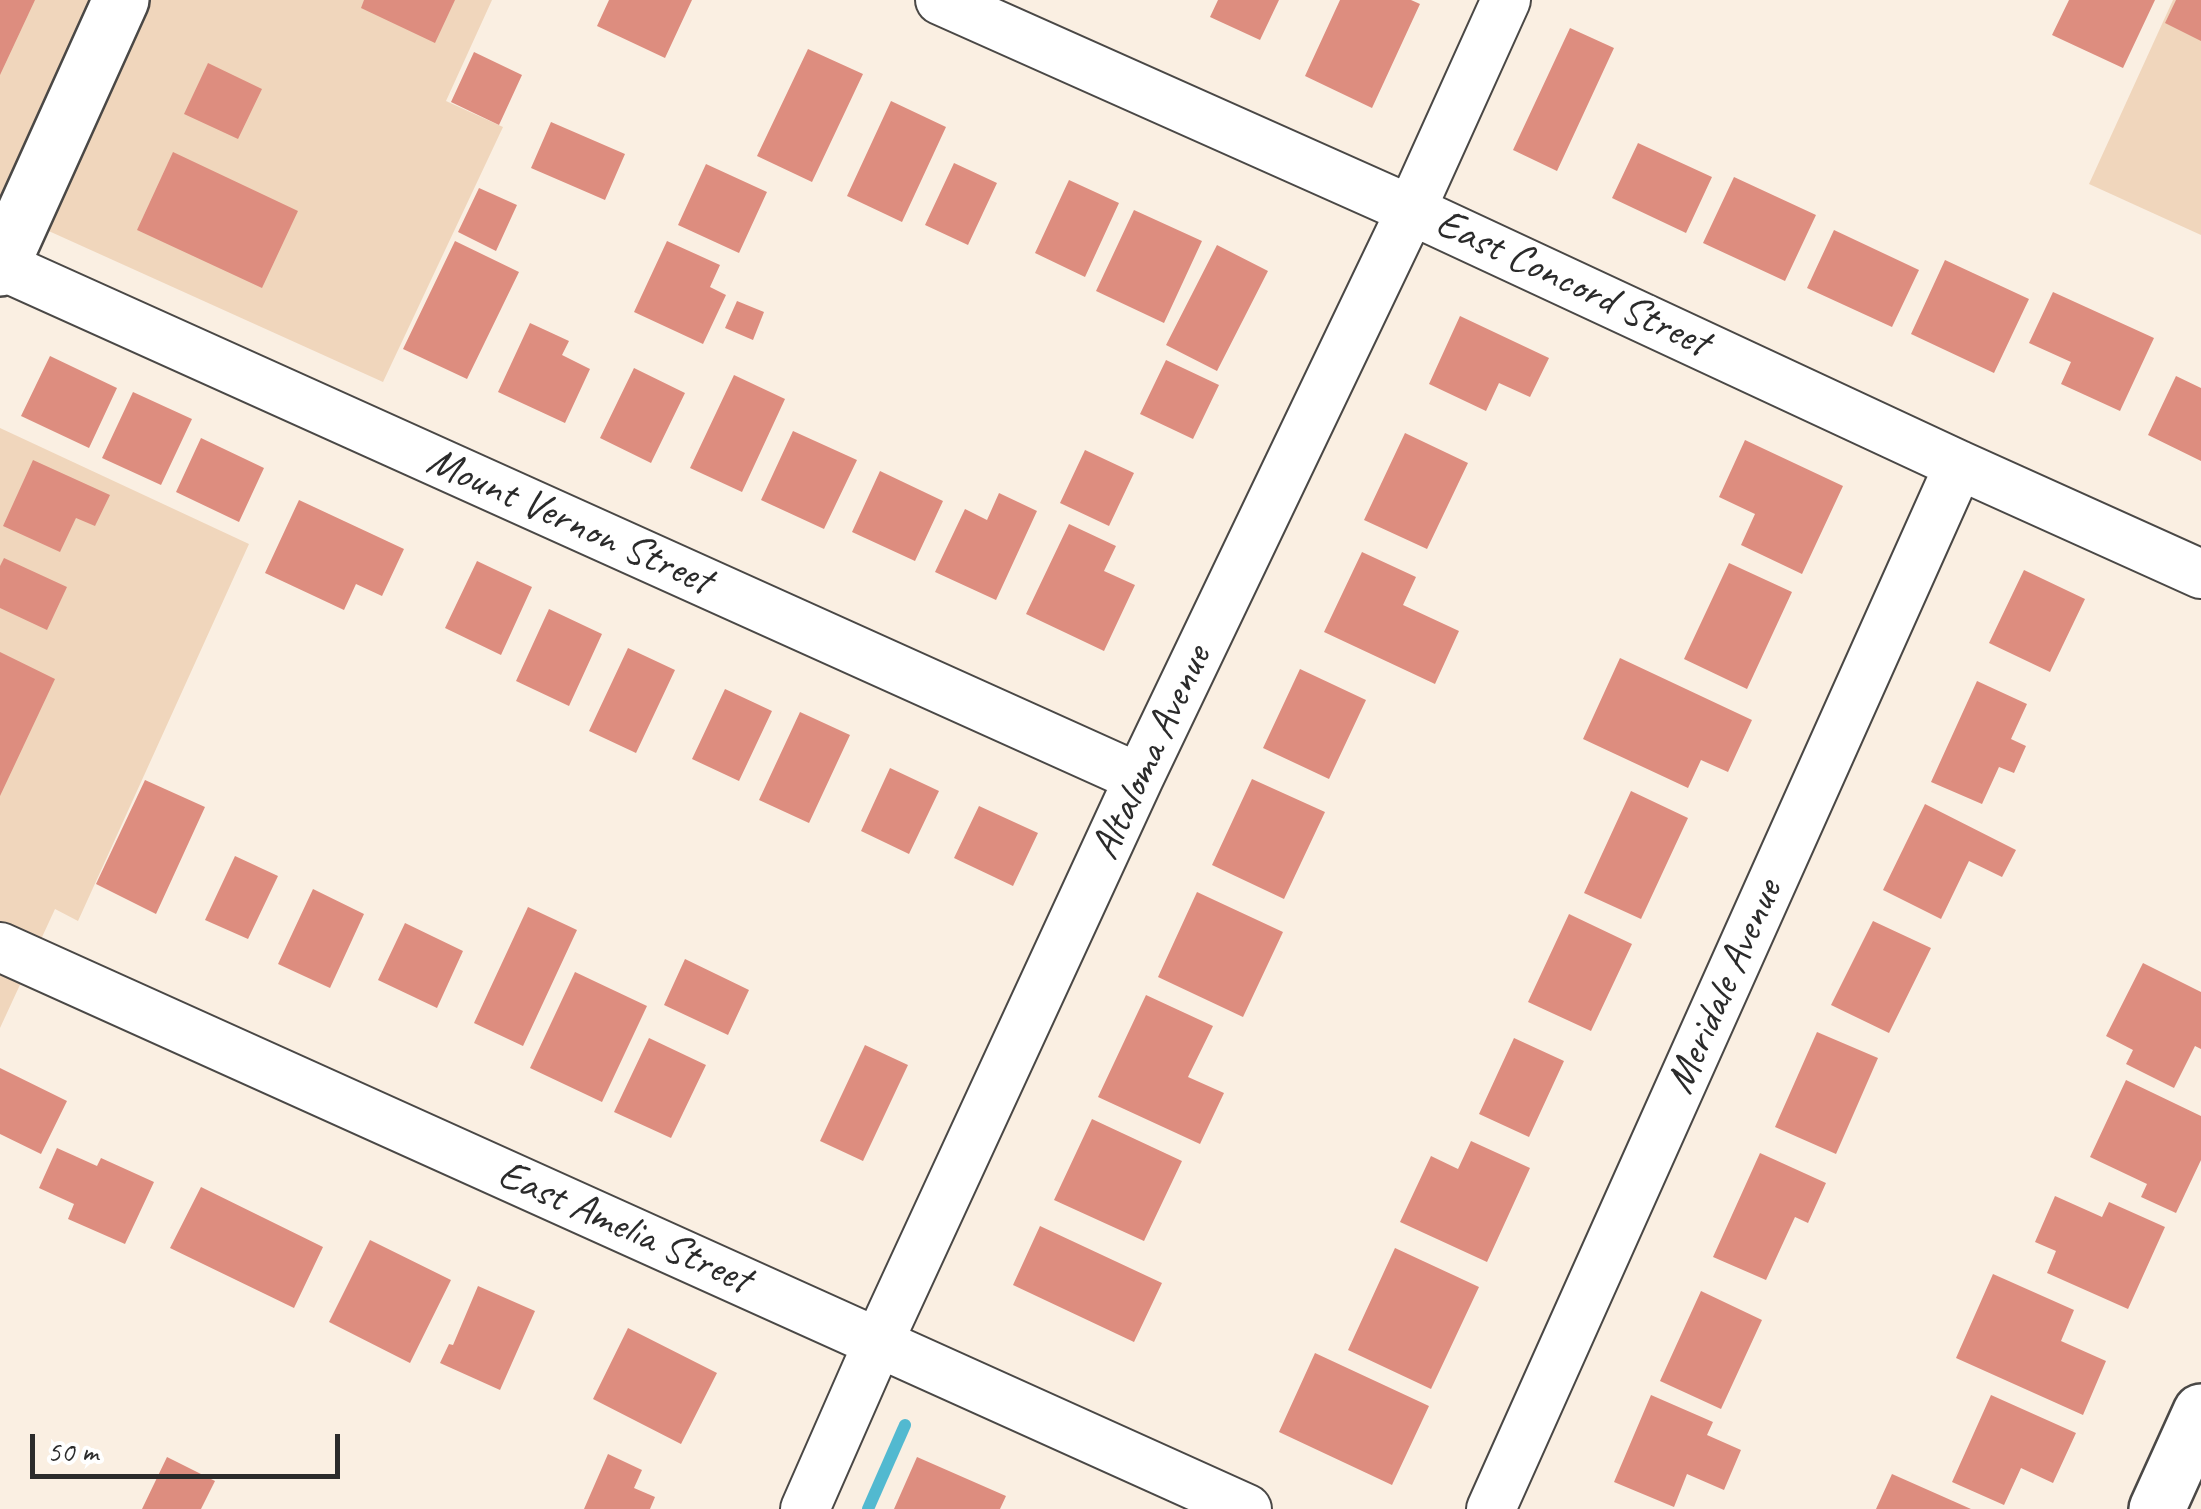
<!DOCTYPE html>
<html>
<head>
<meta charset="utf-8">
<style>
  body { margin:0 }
  #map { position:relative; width:2201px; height:1509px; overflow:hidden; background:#faefe2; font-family:Caveat,sans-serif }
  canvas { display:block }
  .scale { position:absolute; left:30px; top:1434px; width:310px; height:45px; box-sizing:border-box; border:5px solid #2b2b2b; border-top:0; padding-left:12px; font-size:30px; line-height:35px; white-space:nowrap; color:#2b2b2b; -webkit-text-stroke:8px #fff; paint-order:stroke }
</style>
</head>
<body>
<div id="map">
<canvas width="2201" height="1509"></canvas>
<div class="scale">50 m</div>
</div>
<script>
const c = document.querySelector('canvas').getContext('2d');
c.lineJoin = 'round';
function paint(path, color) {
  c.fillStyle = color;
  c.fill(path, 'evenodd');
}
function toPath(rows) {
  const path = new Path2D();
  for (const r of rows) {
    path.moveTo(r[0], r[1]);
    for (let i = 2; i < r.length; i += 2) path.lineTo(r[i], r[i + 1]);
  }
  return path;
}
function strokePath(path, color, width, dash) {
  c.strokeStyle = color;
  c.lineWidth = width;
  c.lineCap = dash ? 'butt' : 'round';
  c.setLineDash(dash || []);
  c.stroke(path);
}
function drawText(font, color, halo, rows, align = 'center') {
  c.font = font + ' Caveat,sans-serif';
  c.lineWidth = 10;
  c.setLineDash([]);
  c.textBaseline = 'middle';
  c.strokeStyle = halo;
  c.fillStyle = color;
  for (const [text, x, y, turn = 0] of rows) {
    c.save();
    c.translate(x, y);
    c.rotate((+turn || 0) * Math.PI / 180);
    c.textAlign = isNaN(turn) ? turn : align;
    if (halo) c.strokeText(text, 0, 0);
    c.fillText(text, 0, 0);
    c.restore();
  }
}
const built = toPath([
  [0,0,492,0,446,101,503,127,383,382,0,209],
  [2173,0,2201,0,2201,235,2089,184],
  [0,428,249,544,78,921,55,909,0,1028]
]);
const stream = toPath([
  [868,1509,905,1425]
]);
const building = toPath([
  [0,0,35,0,0,75],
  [364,0,455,0,435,43,361,8],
  [609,0,692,0,665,58,597,26],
  [1218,0,1279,0,1260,40,1210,17],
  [1340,0,1411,0,1420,4,1372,108,1305,76],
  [2069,0,2155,0,2123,68,2052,35],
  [2176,0,2201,0,2201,41,2165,23],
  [1570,28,1614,48,1557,171,1513,150],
  [808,49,863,74,812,182,757,156],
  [474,52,522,75,499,125,451,102],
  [208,63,262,89,238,139,184,114],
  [891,101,946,127,902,222,847,196],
  [551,122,625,154,605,200,531,168],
  [1638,143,1712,177,1686,233,1612,198],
  [173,152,298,211,262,288,137,230],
  [954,163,997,183,968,245,925,225],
  [706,164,767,192,739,253,678,225],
  [1734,177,1816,215,1785,281,1703,243],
  [1069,180,1119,203,1085,277,1035,253],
  [479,188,517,205,496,251,458,232],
  [1134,210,1202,241,1164,323,1096,291],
  [1834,230,1919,270,1892,327,1807,288],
  [455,241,519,272,467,379,403,349],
  [667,241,720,265,710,287,726,295,703,344,634,312],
  [1217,245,1268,271,1217,371,1166,345],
  [1945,260,2029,299,1994,373,1911,334],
  [2053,292,2154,338,2120,411,2061,384,2071,362,2029,343],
  [737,301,764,312,753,340,725,328],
  [1460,316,1549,358,1530,397,1499,383,1486,411,1429,384],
  [530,323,569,341,562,355,590,369,565,423,498,392],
  [50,356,117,388,89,448,21,416],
  [1166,360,1219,385,1193,439,1140,414],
  [634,368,685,393,651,463,600,438],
  [734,375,785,399,742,492,690,468],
  [2176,376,2201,388,2201,461,2148,435],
  [133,392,192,419,161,485,102,458],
  [793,431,857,460,824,529,761,500],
  [1405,433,1468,463,1427,549,1364,520],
  [201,438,264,468,239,522,176,492],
  [1745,440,1843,486,1802,574,1741,545,1755,514,1719,497],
  [1085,450,1134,473,1109,526,1060,503],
  [33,460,110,495,95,526,76,518,60,552,3,526],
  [880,471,943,501,915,561,852,532],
  [999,493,1037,511,996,600,935,572,965,509,987,520],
  [299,500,404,549,382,596,356,584,344,610,265,573],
  [1069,524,1116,546,1104,571,1135,585,1104,651,1026,614],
  [1362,552,1416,577,1403,605,1459,631,1435,684,1324,632],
  [4,558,67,587,47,630,0,608,0,566],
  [477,561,532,587,501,655,445,628],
  [1729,563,1792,592,1747,689,1684,659],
  [2024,570,2085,599,2050,672,1989,643],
  [549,609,602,634,569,706,516,681],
  [628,648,675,670,636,753,589,731],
  [0,652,55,679,0,796],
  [1620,658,1752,720,1728,772,1701,760,1688,788,1583,739],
  [1300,669,1366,700,1329,779,1263,748],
  [1977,681,2027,704,2011,739,2026,746,2014,773,1999,767,1982,804,1931,782],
  [725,689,772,711,739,781,692,759],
  [800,712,850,735,809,823,759,800],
  [890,768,939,791,909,854,861,831],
  [1252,779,1325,812,1284,899,1212,865],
  [145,780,205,807,156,914,96,884],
  [1631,791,1688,818,1641,919,1584,893],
  [1925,804,2016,850,2002,877,1969,861,1941,919,1883,890],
  [979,806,1038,833,1013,886,954,858],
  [235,856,278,876,248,939,205,920],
  [313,889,364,914,330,988,278,964],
  [1197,892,1283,932,1243,1017,1158,977],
  [528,907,577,930,523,1046,474,1023],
  [1569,914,1632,944,1591,1031,1528,1002],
  [1873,921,1931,948,1889,1033,1831,1005],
  [405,923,463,951,437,1008,378,980],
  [685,959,749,990,728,1035,664,1005],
  [2143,963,2201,992,2201,1049,2195,1046,2174,1088,2126,1064,2133,1050,2106,1036],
  [575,972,647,1006,602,1102,530,1068],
  [1146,995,1213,1026,1188,1077,1224,1093,1200,1144,1098,1097],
  [1817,1032,1878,1058,1836,1154,1775,1127],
  [649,1038,706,1065,671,1138,614,1112],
  [1514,1038,1564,1061,1529,1137,1479,1114],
  [865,1045,908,1065,863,1161,820,1141],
  [0,1068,67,1101,41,1154,0,1134],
  [2126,1080,2201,1116,2201,1160,2176,1213,2141,1197,2147,1184,2090,1157],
  [1092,1119,1182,1161,1144,1241,1054,1200],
  [1471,1141,1530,1168,1487,1262,1400,1222,1431,1156,1458,1169],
  [57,1148,97,1166,101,1158,154,1182,125,1244,68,1219,74,1204,39,1188],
  [1760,1153,1826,1183,1808,1223,1795,1217,1766,1280,1713,1257],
  [201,1187,323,1247,294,1308,170,1248],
  [2055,1196,2102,1217,2109,1202,2165,1227,2128,1309,2047,1273,2056,1251,2035,1242],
  [1040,1226,1162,1283,1134,1342,1013,1285],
  [370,1240,451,1280,410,1363,329,1322],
  [1395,1248,1479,1287,1431,1389,1348,1350],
  [1993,1274,2074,1310,2061,1341,2106,1361,2083,1415,1956,1358],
  [478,1286,535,1311,500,1390,440,1363,449,1344,453,1345],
  [1701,1291,1762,1320,1721,1409,1660,1381],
  [628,1328,717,1373,681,1444,593,1399],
  [1315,1353,1429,1406,1392,1485,1279,1432],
  [1651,1395,1713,1422,1707,1435,1741,1450,1724,1490,1687,1474,1674,1507,1614,1482],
  [1991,1395,2076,1433,2053,1483,2021,1468,2004,1505,1952,1482],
  [608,1454,642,1470,634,1488,655,1497,650,1509,584,1509],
  [167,1457,215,1481,201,1509,142,1509],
  [917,1457,1006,1496,1000,1509,894,1509],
  [1892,1474,1971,1509,1876,1509]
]);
const minor = toPath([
  [940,0,1411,210,1959,465,2201,574],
  [0,265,1139,778],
  [0,947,1247,1509],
  [805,1509,878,1343,1139,778,1411,210,1506,0],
  [1491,1509,1959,465]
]);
const tertiary = toPath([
  [0,268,121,0],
  [2157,1509,2201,1412]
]);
const streetNames = [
  ["East Concord Street",1572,284,25],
  ["Mount Vernon Street",569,522,24],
  ["Altaloma Avenue",1152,753,-65],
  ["Meridale Avenue",1725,987,-66],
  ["East Amelia Street",624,1228,24]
];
paint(built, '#f0d6bc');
strokePath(stream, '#52b9d0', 12);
paint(building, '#dd8d7f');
strokePath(minor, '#4a4846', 52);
strokePath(tertiary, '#4a4846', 60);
strokePath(minor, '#fff', 48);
strokePath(tertiary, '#fff', 55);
drawText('42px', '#2b2b2b', '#fff', streetNames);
</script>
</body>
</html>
